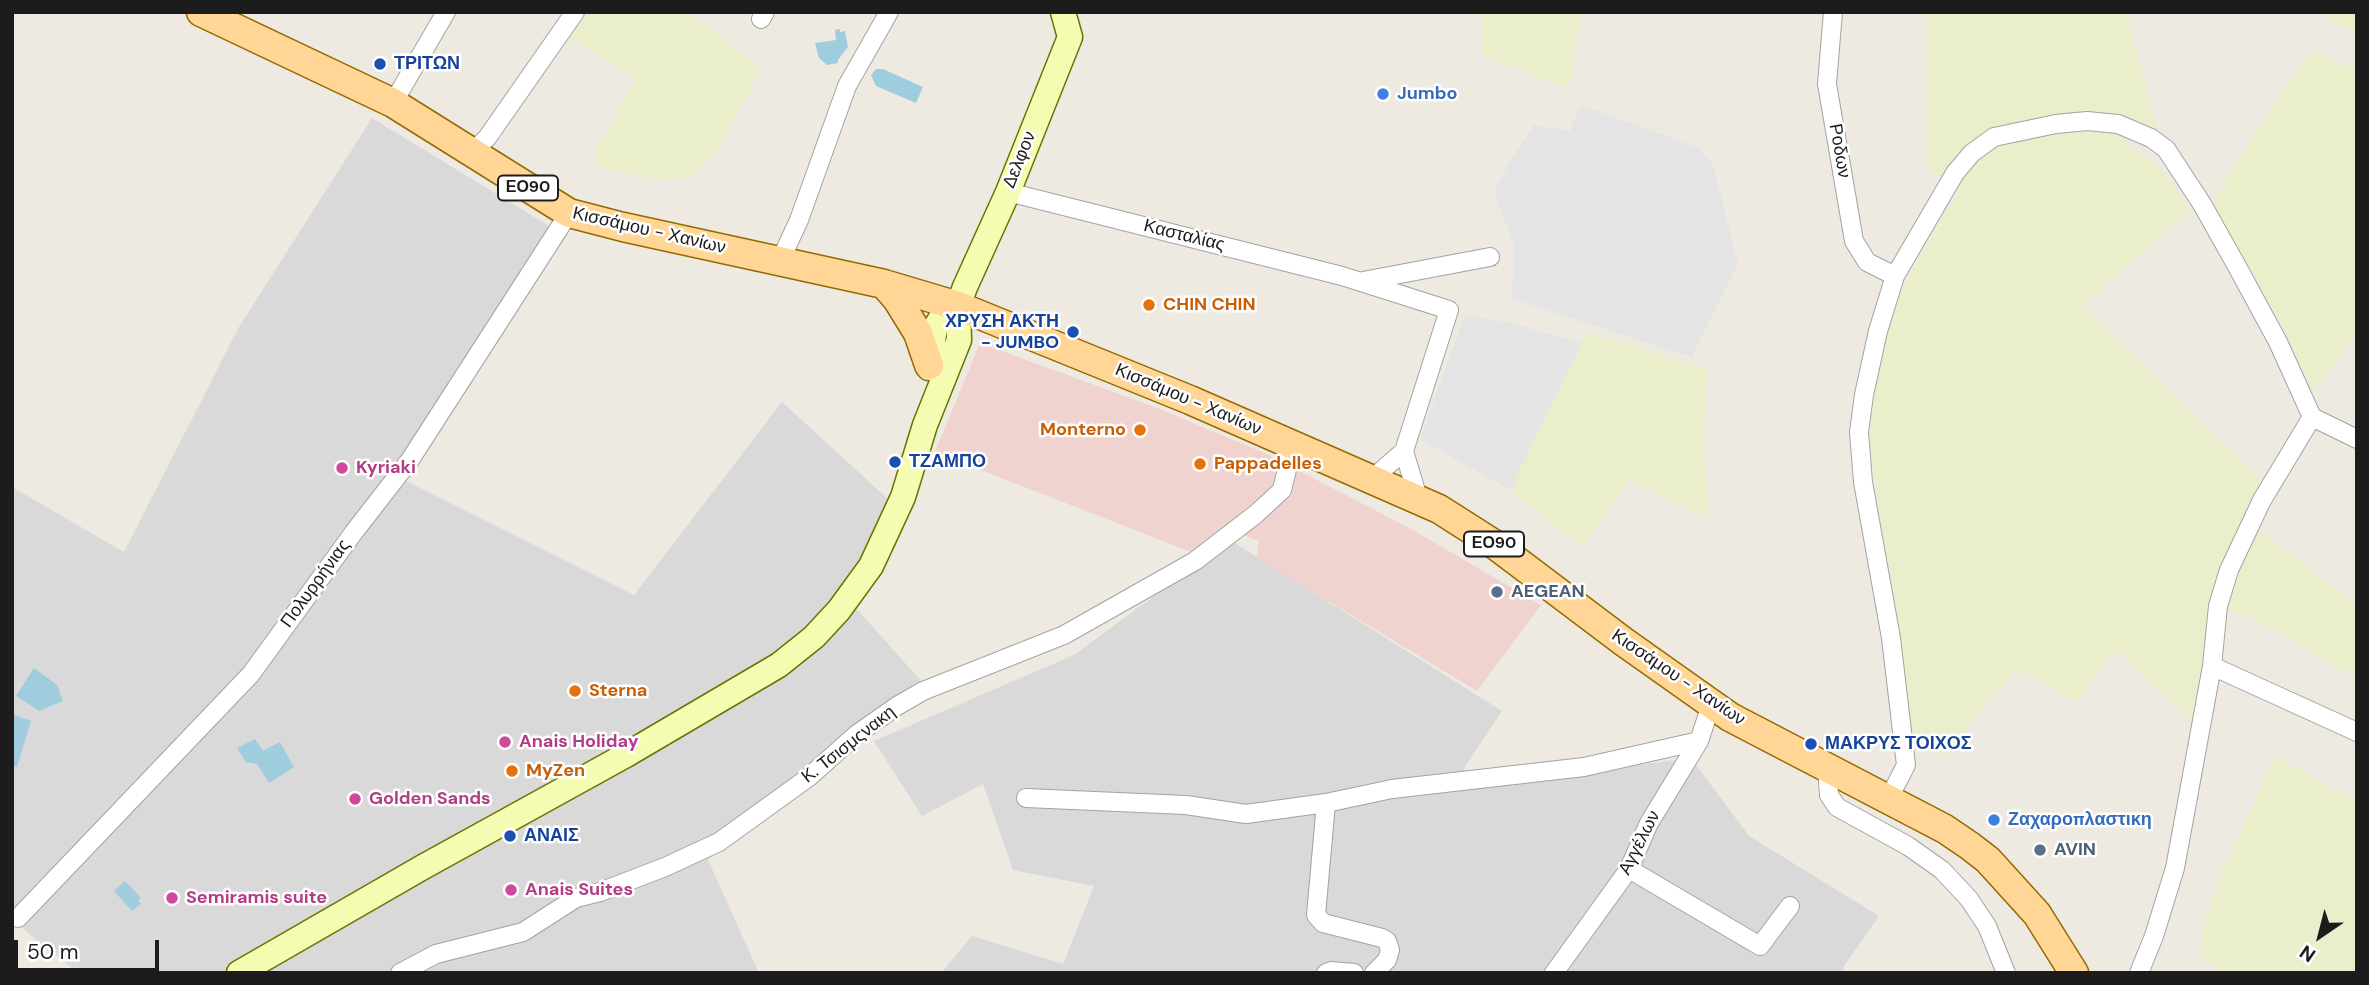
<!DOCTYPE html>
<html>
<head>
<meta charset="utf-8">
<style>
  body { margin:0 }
  #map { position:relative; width:2369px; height:985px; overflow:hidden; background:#eeeae1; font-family:"DM Sans",sans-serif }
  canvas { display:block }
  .frame { position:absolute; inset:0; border:14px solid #1c1c1c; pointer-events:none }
  .north { position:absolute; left:2285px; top:901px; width:70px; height:70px; -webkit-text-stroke:5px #fff; paint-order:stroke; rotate:215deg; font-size:19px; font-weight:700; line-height:28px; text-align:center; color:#1c1c1c }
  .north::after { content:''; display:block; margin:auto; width:24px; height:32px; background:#1c1c1c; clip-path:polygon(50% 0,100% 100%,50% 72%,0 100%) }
  .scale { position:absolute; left:14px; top:940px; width:145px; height:32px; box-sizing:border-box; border:4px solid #1c1c1c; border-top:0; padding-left:9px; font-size:21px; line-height:24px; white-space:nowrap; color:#1c1c1c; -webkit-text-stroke:5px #fff; paint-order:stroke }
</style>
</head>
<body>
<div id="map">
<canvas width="2369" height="985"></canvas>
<div class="frame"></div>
<div class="north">N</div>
<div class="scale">50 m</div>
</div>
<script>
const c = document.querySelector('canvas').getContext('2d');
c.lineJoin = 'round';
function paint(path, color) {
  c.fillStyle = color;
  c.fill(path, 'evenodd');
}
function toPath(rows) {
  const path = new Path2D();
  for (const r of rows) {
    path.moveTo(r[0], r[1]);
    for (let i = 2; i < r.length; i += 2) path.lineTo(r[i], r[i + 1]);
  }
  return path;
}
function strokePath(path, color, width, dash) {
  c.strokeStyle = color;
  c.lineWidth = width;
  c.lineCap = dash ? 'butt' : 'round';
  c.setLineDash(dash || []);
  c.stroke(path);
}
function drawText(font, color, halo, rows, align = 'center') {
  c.font = font + ' "DM Sans",sans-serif';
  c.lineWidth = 5;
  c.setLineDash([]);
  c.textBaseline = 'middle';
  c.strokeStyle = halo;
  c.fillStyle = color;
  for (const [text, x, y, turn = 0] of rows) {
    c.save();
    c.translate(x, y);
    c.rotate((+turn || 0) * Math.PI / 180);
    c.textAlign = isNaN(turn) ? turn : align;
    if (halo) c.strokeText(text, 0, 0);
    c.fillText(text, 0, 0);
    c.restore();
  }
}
const residential = toPath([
  [372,118,549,226,392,474,634,595,782,402,889,500,845,596,924,684,708,860,759,973,78,973,12,920,12,487,124,552,239,327],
  [1230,540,1502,711,1464,768,1472,787,1691,758,1749,836,1879,916,1844,966,1843,973,941,973,972,936,1063,964,1094,886,1013,870,983,784,922,816,874,741,1074,655]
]);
const commercial = toPath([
  [980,343,1160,409,1269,455,1413,530,1541,605,1477,691,1257,558,1259,541,1234,531,1196,554,935,452]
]);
const farmland = toPath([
  [582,12,686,12,762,69,719,146,696,175,661,180,596,166,595,150,637,78,566,36],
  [1481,12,1582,12,1569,88,1484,57],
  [1928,12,2126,12,2158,132,2123,142,2157,164,2190,210,2083,305,2262,483,2247,520,2357,607,2357,679,2253,618,2212,604,2192,721,2116,650,2076,702,2017,668,1942,757,1910,731,1893,582,1884,545,1869,441,1873,390,1880,356,1897,299,1960,188,1927,169],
  [2330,12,2357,12,2357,32,2326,19],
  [2311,51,2357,70,2357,329,2313,393,2286,332,2212,201],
  [1588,332,1707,369,1703,443,1709,519,1629,479,1583,547,1510,490],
  [2275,756,2357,802,2357,973,2223,973,2198,954,2208,911,2218,882]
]);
const parking = toPath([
  [1581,105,1699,148,1713,165,1738,264,1692,357,1512,299,1514,247,1494,191,1511,160,1534,125,1570,131],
  [1465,315,1511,323,1582,343,1510,490,1420,439]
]);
const water = toPath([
  [840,29,840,32,845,31,848,47,838,60,838,63,827,65,819,58,815,43,836,40,835,30],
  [876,69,883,69,923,87,916,103,876,86,871,75],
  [34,668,57,685,63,701,39,711,16,696],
  [12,714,31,721,17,767,12,765],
  [255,739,263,751,280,742,294,767,269,783,257,764,246,762,237,748],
  [125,881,141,898,138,901,141,904,132,911,114,891]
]);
const street = toPath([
  [1833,12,1827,84,1854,241,1867,262,1895,276,1955,173,1972,153,1994,137,2056,124,2087,121,2118,124,2151,138,2166,149,2202,204,2239,270,2278,342,2312,417],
  [761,19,765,12],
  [393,103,446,12],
  [471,153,487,138,575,12],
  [1008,192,1342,276,1449,310,1404,451,1372,479],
  [780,261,799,220,847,86,889,12],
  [1363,281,1490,257],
  [1404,451,1418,498],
  [2212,666,2357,732],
  [1827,767,1829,795,1837,807,1908,846,1942,870,1969,899,1987,926,2006,973],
  [1026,798,1186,805,1246,814,1326,803,1392,789,1584,767,1699,741],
  [1888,800,1906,765,1891,638,1863,482,1859,432,1864,395,1878,331,1895,276],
  [1326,803,1316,915,1323,923,1382,938,1387,941,1390,950,1387,960,1374,973],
  [1629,869,1760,946,1790,906],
  [18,918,251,674,354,532,410,460,569,213],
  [400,973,436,954,523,932,576,898,600,892,665,867,719,842,809,777,857,734,897,706,923,691,1064,635,1195,561,1256,514,1282,490,1293,445],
  [1326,973,1331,971,1354,973],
  [1554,973,1629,869,1649,823,1699,741,1711,705],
  [2139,973,2154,936,2175,868,2212,666,2218,606,2229,570,2262,500,2312,417,2357,439]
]);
const secondary = toPath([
  [929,368,935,328,941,318,958,306],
  [239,973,423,867,626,755,779,665,814,637,839,610,871,566,903,497,925,425,959,340,958,306,965,287,1008,192,1070,37,1063,12]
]);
const primary = toPath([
  [201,12,393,103,569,213,623,227,884,284,958,306,1190,400,1439,509,1494,544,1624,642,1730,717,1945,829,1970,846,1988,860,2037,914,2074,973],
  [884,284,897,299,918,333,929,365]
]);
const markers = [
  [380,64,7,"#1a4fb4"],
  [1383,94,7,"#3f7fe0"],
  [1149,305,7,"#e8710a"],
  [1073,332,7,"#1a4fb4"],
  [1140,430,7,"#e8710a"],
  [895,462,7,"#1a4fb4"],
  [1200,464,7,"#e8710a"],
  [342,468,7,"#d1479c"],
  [1497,592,7,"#5c6f8a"],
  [575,691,7,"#e8710a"],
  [505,742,7,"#d1479c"],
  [1811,744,7,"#1a4fb4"],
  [512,771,7,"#e8710a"],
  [355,799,7,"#d1479c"],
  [1994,820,7,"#3f7fe0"],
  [510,836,7,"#1a4fb4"],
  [2040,850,7,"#5c6f8a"],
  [511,890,7,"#d1479c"],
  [172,898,7,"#d1479c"]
];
const shields = [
  [528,188,60],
  [1494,544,60]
];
const shieldNames = [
  ["ΕΟ90",528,188],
  ["ΕΟ90",1494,544]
];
const transitNames = [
  ["ΤΡΙΤΩΝ",394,64],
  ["ΧΡΥΣΗ ΑΚΤΗ",1059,322,"right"],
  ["- JUMBO",1059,343,"right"],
  ["ΤΖΑΜΠΟ",909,462],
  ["ΜΑΚΡΥΣ ΤΟΙΧΟΣ",1825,744],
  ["ΑΝΑΙΣ",524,836]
];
const shopNames = [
  ["Jumbo",1397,94],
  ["Ζαχαροπλαστικη",2008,820]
];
const streetNames = [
  ["Ροδων",1839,151,80],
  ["Δελφον",1020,160,-68],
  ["Κισσάμου - Χανίων",649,231,13],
  ["Κασταλίας",1184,236,14],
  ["Κισσάμου - Χανίων",1188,400,23],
  ["Πολυρρήνιας",316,584,-54],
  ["Κισσάμου - Χανίων",1678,678,34],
  ["Κ. Τσισμςνακη",849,745,-38],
  ["Αγγέλων",1640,843,-63]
];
const foodNames = [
  ["CHIN CHIN",1163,305],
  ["Monterno",1126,430,"right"],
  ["Pappadelles",1214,464],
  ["Sterna",589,691],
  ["MyZen",526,771]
];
const hotelNames = [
  ["Kyriaki",356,468],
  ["Anais Holiday",519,742],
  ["Golden Sands",369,799],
  ["Anais Suites",525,890],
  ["Semiramis suite",186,898]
];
const serviceNames = [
  ["AEGEAN",1511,592],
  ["AVIN",2054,850]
];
paint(residential, '#dad9d9');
paint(commercial, '#f0d2cf');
paint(farmland, '#eaeecb');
paint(parking, '#e4e4e4');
paint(water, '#9fcdde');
strokePath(street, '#a3a3a3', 20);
strokePath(secondary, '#647600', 27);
strokePath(primary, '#946a00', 31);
strokePath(street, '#fff', 18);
strokePath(secondary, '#f5fcb2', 24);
strokePath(primary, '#ffd695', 28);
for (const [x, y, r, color] of markers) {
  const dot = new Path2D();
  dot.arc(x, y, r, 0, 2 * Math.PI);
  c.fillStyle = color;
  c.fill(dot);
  strokePath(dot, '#fff', 2.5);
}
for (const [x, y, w] of shields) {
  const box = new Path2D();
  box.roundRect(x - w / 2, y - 12.5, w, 25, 5);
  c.fillStyle = '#fff';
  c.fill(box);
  strokePath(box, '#1c1c1c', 2);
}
drawText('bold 16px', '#1c1c1c', null, shieldNames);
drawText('bold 18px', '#164399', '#fff', transitNames, 'left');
drawText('bold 18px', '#366cbe', '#fff', shopNames, 'left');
drawText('18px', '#1c1c1c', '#fff', streetNames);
drawText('bold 18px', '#c56008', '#fff', foodNames, 'left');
drawText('bold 18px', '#b23c85', '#fff', hotelNames, 'left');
drawText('bold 18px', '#4e5e75', '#fff', serviceNames, 'left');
</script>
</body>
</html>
